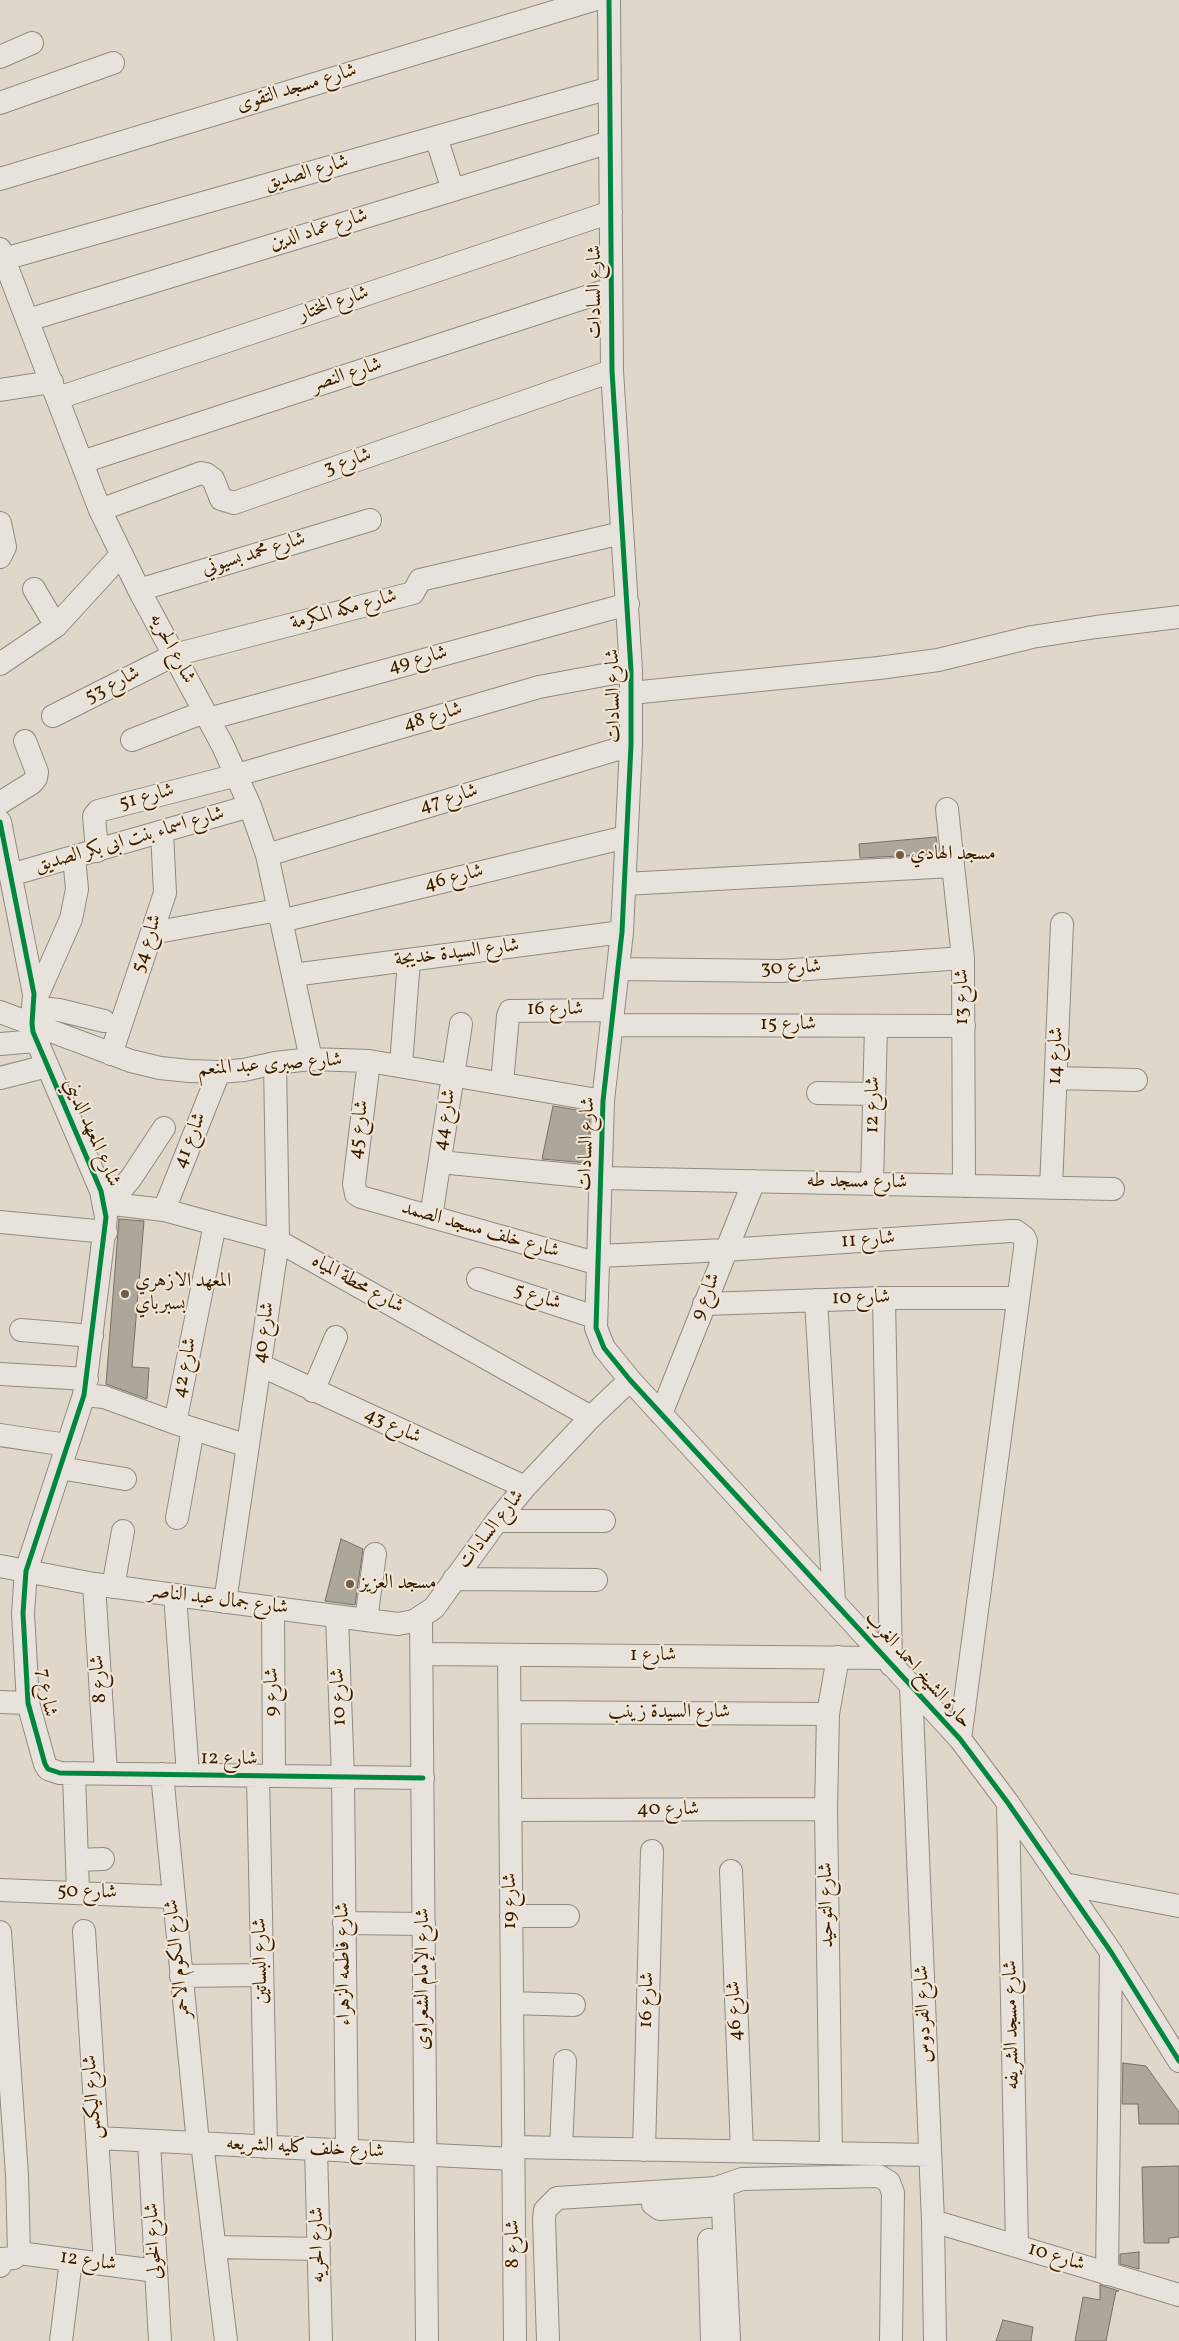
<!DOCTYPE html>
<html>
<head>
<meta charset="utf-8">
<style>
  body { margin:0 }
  canvas { display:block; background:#dfd7c9 }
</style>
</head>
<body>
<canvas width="1179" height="2341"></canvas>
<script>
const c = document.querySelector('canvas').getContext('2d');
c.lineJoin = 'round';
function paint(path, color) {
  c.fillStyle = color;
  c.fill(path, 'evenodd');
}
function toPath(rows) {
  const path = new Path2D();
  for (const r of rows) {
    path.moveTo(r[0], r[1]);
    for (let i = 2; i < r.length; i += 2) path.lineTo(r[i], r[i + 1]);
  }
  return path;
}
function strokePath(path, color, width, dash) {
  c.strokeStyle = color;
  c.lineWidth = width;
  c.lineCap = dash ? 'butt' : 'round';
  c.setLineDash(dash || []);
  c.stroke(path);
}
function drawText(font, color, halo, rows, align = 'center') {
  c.font = font + ' Vollkorn,Amiri,serif';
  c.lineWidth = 4;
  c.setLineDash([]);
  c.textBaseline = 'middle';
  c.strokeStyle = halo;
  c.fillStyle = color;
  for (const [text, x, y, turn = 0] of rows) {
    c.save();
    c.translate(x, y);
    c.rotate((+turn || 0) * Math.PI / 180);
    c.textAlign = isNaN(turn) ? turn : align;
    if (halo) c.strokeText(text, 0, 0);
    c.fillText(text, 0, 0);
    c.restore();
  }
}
const building = toPath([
  [936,837,939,854,860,858,859,844,936,837],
  [553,1106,590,1112,588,1163,542,1159,553,1106],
  [119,1219,144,1221,132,1367,149,1368,147,1399,106,1384,119,1219],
  [341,1539,363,1549,355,1605,325,1601,341,1539],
  [1123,2063,1146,2066,1179,2112,1179,2124,1139,2124,1138,2104,1122,2104,1123,2063],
  [1179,2166,1179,2237,1169,2238,1169,2243,1144,2243,1142,2167,1179,2166],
  [1139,2252,1139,2269,1120,2264,1120,2254,1139,2252],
  [1100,2285,1119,2291,1116,2291,1106,2341,1075,2341,1083,2297,1100,2300,1100,2285],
  [1003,2320,1033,2327,1031,2341,996,2341,1003,2320]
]);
const minor = toPath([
  [609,0,612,371,631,670,631,745,622,932,603,1101,596,1328,604,1348,630,1380,960,1739,1008,1803,1111,1952,1179,2061],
  [0,57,32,43],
  [0,103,113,63],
  [436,137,453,190],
  [0,179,593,0],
  [0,249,100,510,139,590,223,746,250,806,267,855,311,1059],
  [4,259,610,88],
  [28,320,610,142],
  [0,390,52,382],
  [58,398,611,212],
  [82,462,611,289],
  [100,510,201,473,206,474,213,479,221,499,234,503,612,371],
  [0,523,5,547,0,557],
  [34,589,56,626],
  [139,590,370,520],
  [0,664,56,626,121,555],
  [631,693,879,668,938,660,1032,637,1096,627,1179,617],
  [53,716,174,655,413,593,420,580,622,533],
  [208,719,628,604],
  [132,740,204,712],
  [0,803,32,783,36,778,37,772,25,741],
  [947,809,963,958,964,1186],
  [0,822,34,994,32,1023,33,1032,101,1191,106,1217,84,1395,26,1571,23,1613,28,1703,45,1764,48,1769,60,1773,423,1778],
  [97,851,94,816,98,811,237,775,539,687,631,670],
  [267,855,631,745],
  [10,875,250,806],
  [625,884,952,866],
  [281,921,626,837],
  [152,933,278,910],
  [618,969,780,971,963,958],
  [293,975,622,932],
  [34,1003,71,919,77,889,74,857],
  [0,1012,131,1061,160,1068,189,1071,219,1072,244,1070,275,1063,311,1059,369,1061,603,1101],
  [32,1013,50,1009,59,1010,104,1021],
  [612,1025,964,1026],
  [0,1044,36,1041],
  [111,1054,165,893,162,832],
  [369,1061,354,1184,356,1194,361,1197,599,1264],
  [401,1065,409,960],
  [0,1078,47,1066],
  [1056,1078,1136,1080],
  [502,1083,508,1016,510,1011,613,1010],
  [818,1093,874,1094],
  [440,1162,602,1178,1113,1189],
  [872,1184,876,1026],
  [1051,1188,1062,924],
  [104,1203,164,1210,278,1241,591,1417],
  [104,1203,121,1190,131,1178,164,1128],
  [164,1210,219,1072],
  [431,1217,461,1024],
  [0,1222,106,1232],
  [599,1256,725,1250,1011,1231,1016,1231,1024,1237,1026,1241,960,1739],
  [478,1279,595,1317],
  [884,1298,891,1665],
  [816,1300,834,1602],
  [704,1304,884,1298,1018,1298],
  [21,1330,92,1336],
  [260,1365,525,1487],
  [0,1374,87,1379],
  [313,1391,336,1337],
  [84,1395,104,1397,175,1423,248,1446],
  [661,1414,754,1181],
  [175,1423,215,1224],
  [0,1435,67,1445],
  [60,1468,125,1479],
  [177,1518,193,1429],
  [497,1521,604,1521],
  [0,1566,94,1584,175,1595,366,1620,398,1624,414,1621,434,1608,497,1521,525,1487,591,1417,630,1380],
  [454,1579,596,1580],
  [94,1584,106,1773],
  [113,1587,123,1531],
  [175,1595,188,1775],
  [225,1602,278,1241,275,1063],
  [273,1608,274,1776],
  [337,1617,343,1777,347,2151],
  [421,1618,427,2341],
  [366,1620,375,1554],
  [422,1654,885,1658],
  [509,1655,515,2341],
  [911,1686,933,2221,935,2341],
  [0,1702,28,1703],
  [510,1712,828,1714],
  [74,1773,78,1893],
  [162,1774,198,2143],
  [258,1776,266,2147],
  [1008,1803,1017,2246],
  [511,1810,826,1809],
  [77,1860,103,1859],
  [731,1871,742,2151],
  [1064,1884,1179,1906],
  [0,1890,173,1897],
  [511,1916,568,1916],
  [344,1923,424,1924],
  [84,1931,105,2264],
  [0,1932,17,2175,19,2253,14,2258,2,2259,0,2266],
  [181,1976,262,1975],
  [512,2003,574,2005],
  [97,2138,513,2159],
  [149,2141,160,2341],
  [202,2143,226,2341],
  [513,2147,930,2155],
  [561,2148,565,2061],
  [316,2149,321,2341],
  [644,2150,652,1851],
  [831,2153,826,1809,828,1714,838,1657],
  [722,2187,729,2341],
  [653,2192,653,2204,660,2209,723,2205],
  [933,2221,1179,2295],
  [709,2240,712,2341],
  [215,2247,319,2249],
  [19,2253,156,2271],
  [1107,2274,1111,1952],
  [61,2341,71,2260],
  [548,2341,544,2219,545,2210,557,2198,716,2188,742,2179,879,2176,889,2182,893,2193,891,2341]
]);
const cycleway = toPath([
  [609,0,612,371,631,670,631,745,622,932,603,1101,596,1328,604,1348,630,1380,960,1739,1008,1803,1111,1952,1179,2061],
  [0,822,34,994,32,1023,33,1032,101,1191,106,1217,84,1395,26,1571,23,1613,28,1703,45,1764,48,1769,60,1773,423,1778]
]);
const markers = [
  [900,855,5,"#725d47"],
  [125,1294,5,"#725d47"],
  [350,1584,5,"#725d47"]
];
const streetNames = [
  ["شارع مسجد التقوى",297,89,-17],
  ["شارع الصديق",307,174,-16],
  ["شارع عماد الدين",319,231,-17],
  ["شارع السادات",596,292,-90],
  ["شارع المختار",334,305,-19],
  ["شارع النصر",347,376,-18],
  ["شارع 3",348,463,-19],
  ["شارع محمد بسيوني",254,555,-17],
  ["شارع مكه المكرمة",344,611,-15],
  ["شارع الحريه",171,649,62],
  ["شارع 49",418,661,-15],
  ["شارع 53",113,686,-27],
  ["شارع السادات",615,696,-91],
  ["شارع 48",433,718,-16],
  ["شارع 51",147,798,-15],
  ["شارع 47",449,800,-17],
  ["شارع اسماء بنت ابى بكر الصديق",130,841,-16],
  ["شارع 46",454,879,-14],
  ["شارع 54",148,944,-72],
  ["شارع السيدة خديجة",457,954,-7],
  ["شارع 30",791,969,-2],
  ["شارع 13",963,997,-90],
  ["شارع 16",555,1010],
  ["شارع 15",788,1025],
  ["شارع 14",1057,1056,-88],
  ["شارع صبرى عبد المنعم",270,1066,-4],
  ["شارع 12",874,1105,-89],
  ["شارع 44",446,1120,-81],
  ["شارع 45",360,1130,-83],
  ["شارع المعهد الديني",91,1133,67],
  ["شارع 41",191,1141,-68],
  ["شارع السادات",588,1144,-88],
  ["شارع مسجد طه",857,1183,1],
  ["شارع خلف مسجد الصمد",480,1231,16],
  ["شارع 11",868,1241,-4],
  ["شارع محطة المياه",357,1285,29],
  ["شارع 9",707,1297,-69],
  ["شارع 5",537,1298,18],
  ["شارع 10",861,1299,-1],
  ["شارع 40",265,1333,-82],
  ["شارع 42",186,1368,-79],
  ["شارع 43",392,1427,25],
  ["شارع السادات",492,1530,-52],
  ["شارع جمال عبد الناصر",218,1601,7],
  ["شارع 1",653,1656],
  ["حارة الشيخ احمد الغرب",917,1671,48],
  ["شارع 8",100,1679,-94],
  ["شارع 9",273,1692,-90],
  ["شارع 7",45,1693,81],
  ["شارع 10",340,1697,-92],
  ["شارع السيدة زينب",669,1713],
  ["شارع 12",229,1760,1],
  ["شارع 40",668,1810],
  ["شارع 50",87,1893,2],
  ["شارع 19",511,1901,-90],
  ["شارع التوحيد",828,1905,-91],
  ["شارع الكوم الاحمر",179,1959,-96],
  ["شارع البساتين",262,1961,-91],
  ["شارع فاطمه الزهراء",345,1964,-91],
  ["شارع الإمام الشعراوى",424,1979,-90],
  ["شارع 16",648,2000,-88],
  ["شارع 46",736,2011,-92],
  ["شارع الفردوس",925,2014,-92],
  ["شارع مسجد الشريفه",1013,2025,-91],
  ["شارع اليكس",94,2097,-94],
  ["شارع خلف كليه الشريعه",305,2149,3],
  ["شارع الخولى",155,2241,-93],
  ["شارع 8",514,2244,-90],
  ["شارع الحريه",319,2245,-91],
  ["شارع 10",1056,2258,17],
  ["شارع 12",88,2262,8]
];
const poiNames = [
  ["مسجد الهادي",910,855],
  ["المعهد الازهري",135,1282],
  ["بسبرباي",135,1305],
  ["مسجد العزيز",360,1584]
];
paint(building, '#ada69a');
strokePath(building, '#797065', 1);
strokePath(minor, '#928a7f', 24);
strokePath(minor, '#e7e2db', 22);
strokePath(cycleway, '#00873e', 5);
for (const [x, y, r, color] of markers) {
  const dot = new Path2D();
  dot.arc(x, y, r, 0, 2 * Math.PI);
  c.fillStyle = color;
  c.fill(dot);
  strokePath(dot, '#f0e6d6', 2);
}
drawText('20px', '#381c01', '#f0e6d6', streetNames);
drawText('20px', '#381c01', '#f0e6d6', poiNames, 'left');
</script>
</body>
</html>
